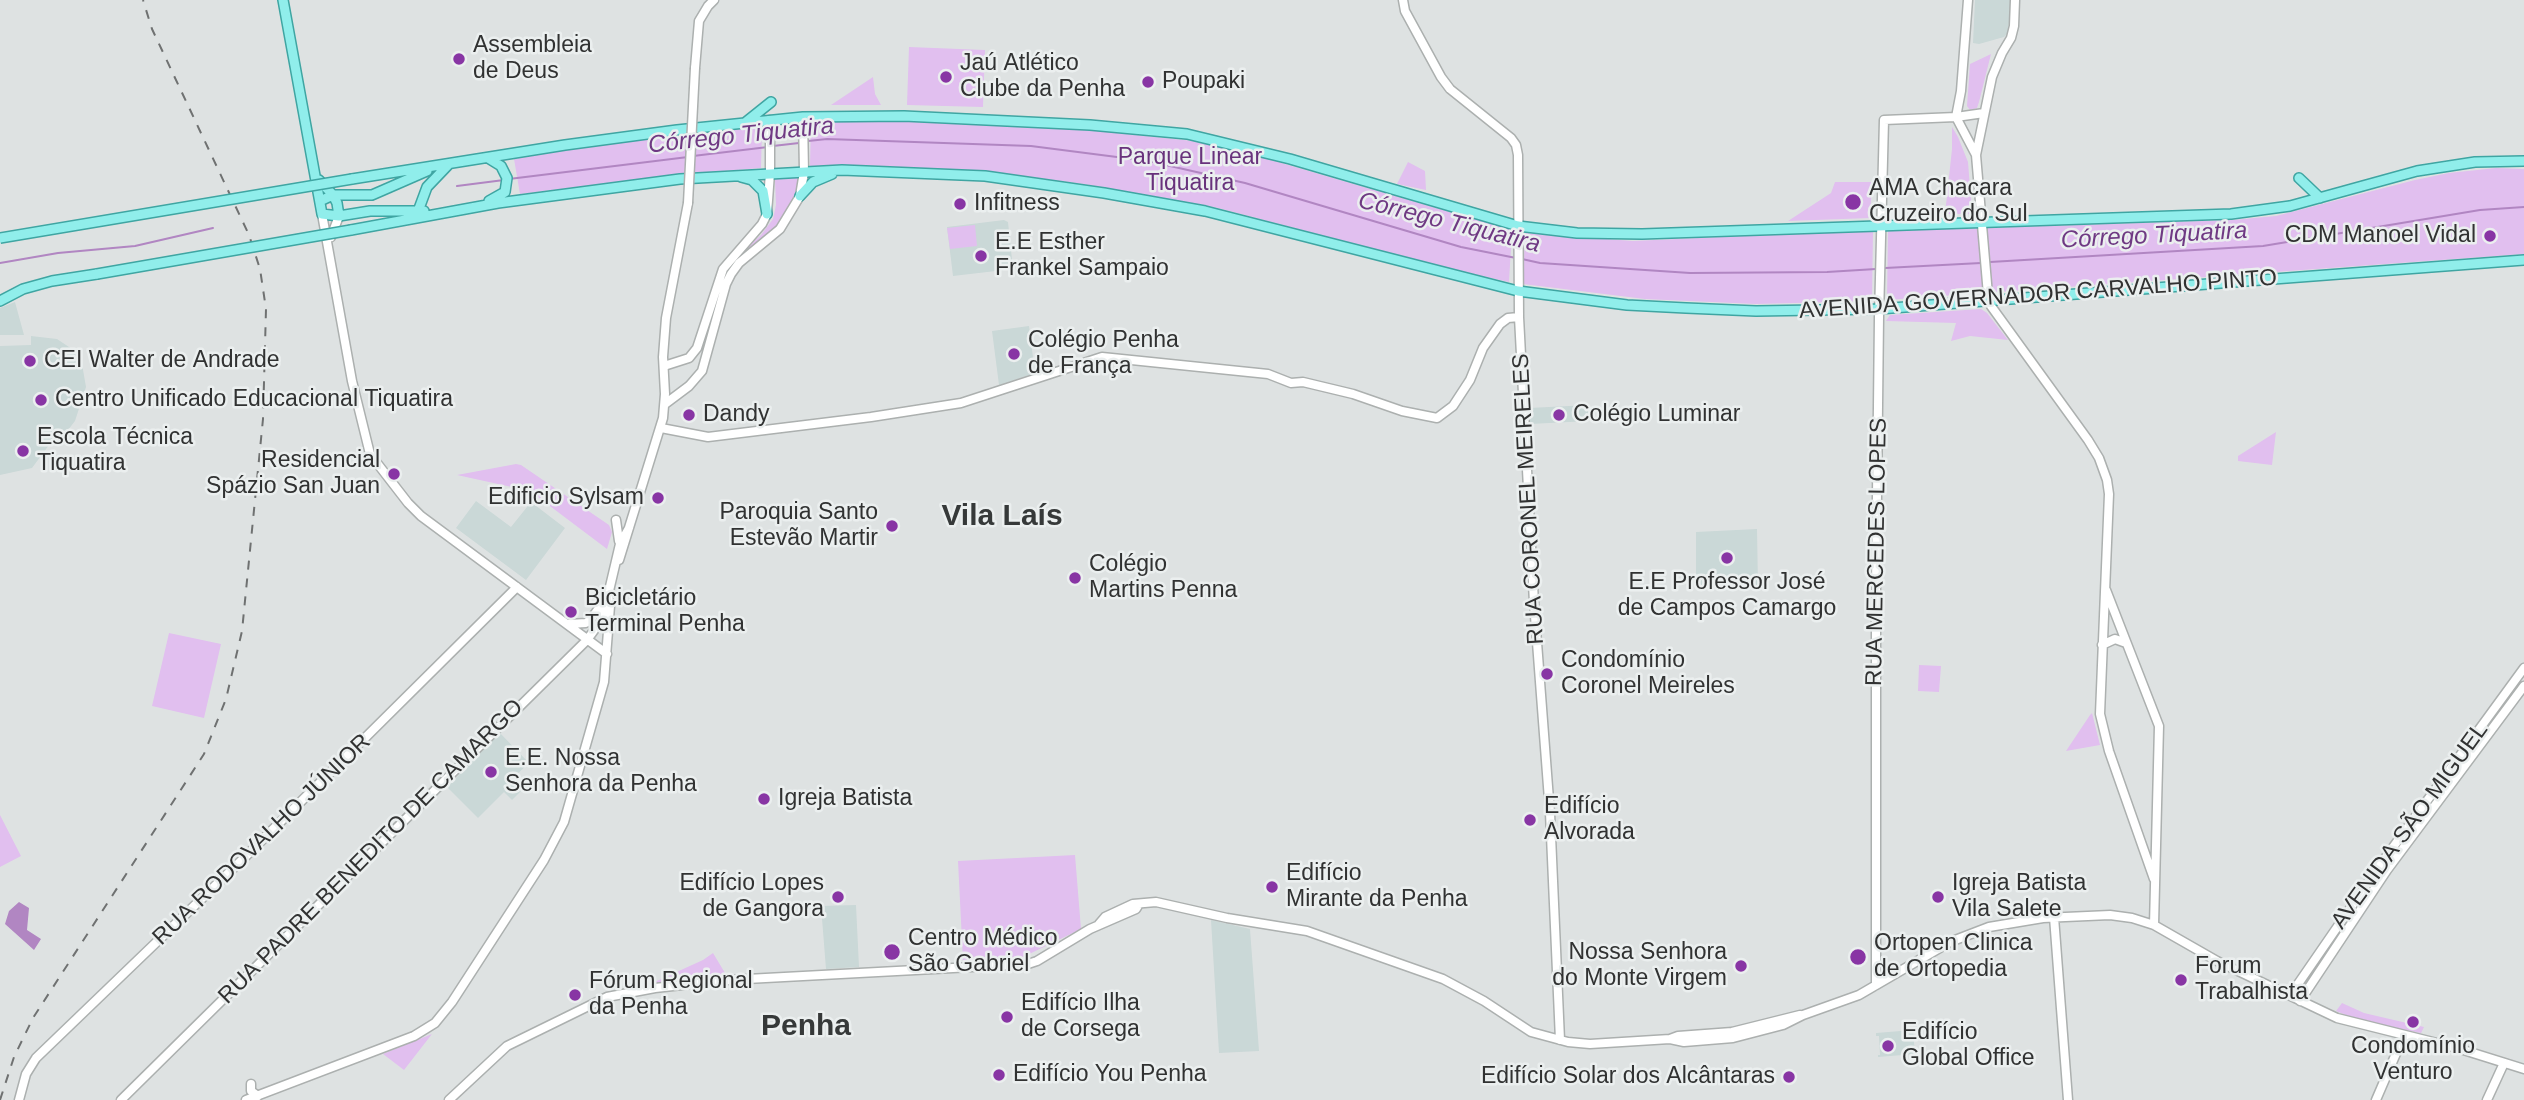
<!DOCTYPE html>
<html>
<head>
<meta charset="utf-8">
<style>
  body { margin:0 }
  canvas { display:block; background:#dee2e2 }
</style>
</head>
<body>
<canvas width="2524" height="1100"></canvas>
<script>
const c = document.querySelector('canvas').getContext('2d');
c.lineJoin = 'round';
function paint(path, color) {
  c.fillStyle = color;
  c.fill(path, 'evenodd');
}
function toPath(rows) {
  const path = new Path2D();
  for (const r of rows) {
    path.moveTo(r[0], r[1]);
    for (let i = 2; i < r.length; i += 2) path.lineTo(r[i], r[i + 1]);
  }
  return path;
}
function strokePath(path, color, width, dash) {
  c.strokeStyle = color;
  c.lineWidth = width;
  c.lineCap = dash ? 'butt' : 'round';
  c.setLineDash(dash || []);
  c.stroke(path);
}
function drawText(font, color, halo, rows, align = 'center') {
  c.font = font + ' Arial,sans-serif';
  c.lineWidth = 5;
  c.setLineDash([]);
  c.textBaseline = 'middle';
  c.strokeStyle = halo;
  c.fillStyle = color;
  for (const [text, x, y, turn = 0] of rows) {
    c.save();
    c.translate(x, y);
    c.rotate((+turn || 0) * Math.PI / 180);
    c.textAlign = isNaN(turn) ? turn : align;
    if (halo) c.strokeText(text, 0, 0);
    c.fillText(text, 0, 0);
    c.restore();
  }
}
const built = toPath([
  [1975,0,2011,0,2008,33,2004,37,1979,44,1973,43],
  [1004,220,1008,222,1013,269,953,276,947,227],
  [15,302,24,335,0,335,0,308],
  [1029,326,1035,373,999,385,992,331],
  [31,336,57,339,72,349,82,364,86,387,75,421,64,435,52,441,32,468,0,475,0,346,31,345],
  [1589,405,1589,421,1530,424,1529,408],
  [476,501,511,527,531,502,565,528,526,580,456,528],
  [1757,529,1758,586,1696,588,1696,532],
  [500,733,529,763,511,780,521,791,512,800,504,792,478,818,447,787],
  [856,905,859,967,826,969,821,906],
  [1211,920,1250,929,1259,1051,1219,1053],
  [1913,1030,1915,1054,1878,1057,1878,1055,1880,1055,1879,1036,1876,1036,1876,1033]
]);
const green = toPath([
  [909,47,985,50,983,107,907,105],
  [1991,54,1979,102,1977,108,1970,110,1967,106,1970,64],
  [873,77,875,94,881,105,831,105],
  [869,120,1088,130,1193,141,1254,155,1512,230,1509,282,1450,269,1218,208,1084,184,990,172,810,166,811,121],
  [762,127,761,168,664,176,520,194,514,159,605,144],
  [1952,127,1958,137,1968,162,1972,213,1970,214,1945,214,1952,149],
  [1408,162,1425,171,1426,190,1397,184],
  [2496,168,2524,169,2524,254,1887,300,1888,231,2233,220,2276,216,2415,180,2449,173],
  [801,177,797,194,778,226,741,258,741,254,761,235,773,219,776,205,775,179],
  [1835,182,1872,182,1870,218,1788,221,1831,193],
  [975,225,977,246,950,249,947,228],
  [1873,230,1872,301,1756,304,1645,299,1523,284,1525,233,1633,241],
  [1981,309,1987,313,2008,340,1970,336,1951,341,1956,323,1886,321,1890,315],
  [2276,432,2272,465,2238,461,2238,456],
  [516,464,521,465,609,525,612,532,607,549,530,491,457,475],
  [169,633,221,644,204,718,152,706],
  [1919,665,1941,666,1939,692,1918,691],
  [2092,713,2100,745,2066,751,2090,715],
  [0,815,21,856,0,867],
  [1075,855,1081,929,1023,957,963,961,958,861],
  [713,953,725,973,723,976,715,975,648,985,703,960],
  [2342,1003,2364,1013,2424,1027,2421,1033,2361,1021,2336,1011],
  [432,1034,404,1070,383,1054]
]);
const water = toPath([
  [19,902,29,908,27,930,41,939,34,950,5,924,9,911]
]);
const stream = toPath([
  [808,141,827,139,1031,146,1148,161,1245,183,1461,247,1516,258],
  [773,146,799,143],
  [693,156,768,147],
  [509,179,688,157],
  [457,186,504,180],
  [1522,259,1540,263,1690,273,1827,272,1876,269],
  [1990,262,2263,246,2480,210,2524,207],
  [0,263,58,253,135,246,213,228],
  [1885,268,1981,263]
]);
const secondary = toPath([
  [1403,0,1405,11,1441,77,1450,89,1511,138,1516,145,1518,155,1519,317,1534,603,1550,813,1560,1040],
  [1968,0,1961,91,1956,117,1976,155],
  [2015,0,2014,26,2011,38,2002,53,1992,77,1976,155,1988,295,1991,306,2088,440,2099,458,2107,480,2109,494,2100,714,2109,751,2154,879],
  [695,68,699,21,708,6,714,0],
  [322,214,352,381,370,454,408,503,421,516,607,654],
  [331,237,339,216],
  [664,366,689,358,697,348,723,269,762,224,767,214,770,173,770,120],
  [665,404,689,386,702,371,726,284,731,274,739,263,780,229,800,196,804,172,803,117],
  [661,428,708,437,871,417,961,403,1102,357,1268,374,1291,383,1303,382,1353,394,1402,411,1437,418,1453,406,1470,380,1483,348,1500,324,1508,318,1519,317],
  [616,520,619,541],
  [619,560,663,418,665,394,663,357,666,318,688,203],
  [2106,590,2159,726,2154,925],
  [569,624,586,623,591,619,604,601],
  [2102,645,2115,639,2126,643],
  [2054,917,2068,1100],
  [1099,924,1105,917,1133,904,1156,902,1227,918,1307,931,1443,979,1484,1001,1531,1032,1568,1042,1590,1044,1670,1039,1678,1036,1732,1032,1800,1015],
  [1876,985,1876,583,1879,317,1884,120,1956,117,1984,113],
  [2287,994,2298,984,2380,865,2524,668],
  [2300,1001,2387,870,2524,686],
  [1670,1039,1684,1042,1733,1038,1783,1025,1803,1015,1859,995,1950,942,1989,927,2043,918,2110,915,2132,918,2154,925,2217,961,2337,1018,2457,1048,2524,1069],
  [251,1084,251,1091,258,1096],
  [19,1100,26,1074,36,1058,244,858,517,587],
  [121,1100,587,640,600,622,607,602],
  [246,1100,414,1036,435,1023,452,1002,544,860,564,822,604,682,610,606,608,595,620,544,629,528],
  [449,1100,507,1046,607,997,655,988,728,980,1028,964,1037,961,1090,929,1136,909,1139,904],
  [2376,1100,2404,1035],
  [2487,1100,2504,1063]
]);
const primary = toPath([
  [283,0,322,214,339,216,370,211,424,211],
  [746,122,771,102],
  [488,158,501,166,507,178,505,192,489,201],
  [741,177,752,180,763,191,767,214],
  [2299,178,2320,198],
  [352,179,565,145,677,130,803,117,904,116,1090,125,1187,134,1290,159,1518,226,1577,233,1642,234,2231,214,2290,206,2417,171,2475,162,2524,161],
  [319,180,333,195,337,203,339,216],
  [800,196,813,182,832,174],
  [320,201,333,195,372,195,427,171],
  [417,214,427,187,448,165],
  [351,230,498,203,680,179,842,170,985,176,1104,193,1205,211,1518,291,1627,305,1686,308,1756,311,1879,309,2524,260],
  [0,301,23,289,52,281,97,274]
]);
const rail = toPath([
  [0,1100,14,1057,33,1018,204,754,226,699,242,631,263,419,266,309,260,269,249,235,152,29,143,0]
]);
const secondaryBridge = toPath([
  [688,203,695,68]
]);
const primaryBridge = toPath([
  [0,238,352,179],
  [97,274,351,230]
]);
const markers = [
  [459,59,7,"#8835a4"],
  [946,77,7,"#8835a4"],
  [1148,82,7,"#8835a4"],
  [1853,202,9,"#8835a4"],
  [960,204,7,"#8835a4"],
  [2490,236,7,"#8835a4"],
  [981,256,7,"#8835a4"],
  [1014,354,7,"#8835a4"],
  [30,361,7,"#8835a4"],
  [41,400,7,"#8835a4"],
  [689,415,7,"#8835a4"],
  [1559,415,7,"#8835a4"],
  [23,451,7,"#8835a4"],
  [394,474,7,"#8835a4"],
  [658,498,7,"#8835a4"],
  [892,526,7,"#8835a4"],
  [1727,558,7,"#8835a4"],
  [1075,578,7,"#8835a4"],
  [571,612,7,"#8835a4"],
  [1547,674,7,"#8835a4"],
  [491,772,7,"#8835a4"],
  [764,799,7,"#8835a4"],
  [1530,820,7,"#8835a4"],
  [1272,887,7,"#8835a4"],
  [838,897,7,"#8835a4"],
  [1938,897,7,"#8835a4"],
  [892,952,9,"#8835a4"],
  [1858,957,9,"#8835a4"],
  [1741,966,7,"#8835a4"],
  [2181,980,7,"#8835a4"],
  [575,995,7,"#8835a4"],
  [1007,1017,7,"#8835a4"],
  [2413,1022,7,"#8835a4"],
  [1888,1046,7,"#8835a4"],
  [999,1075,7,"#8835a4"],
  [1789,1077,7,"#8835a4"]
];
const poiNames = [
  ["Assembleia",473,46],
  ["de Deus",473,72],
  ["Jaú Atlético",960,64],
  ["Clube da Penha",960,90],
  ["Poupaki",1162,82],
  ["AMA Chacara",1869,189],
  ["Cruzeiro do Sul",1869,215],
  ["Infitness",974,204],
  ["CDM Manoel Vidal",2476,236,"right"],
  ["E.E Esther",995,243],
  ["Frankel Sampaio",995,269],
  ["Colégio Penha",1028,341],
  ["de França",1028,367],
  ["CEI Walter de Andrade",44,361],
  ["Centro Unificado Educacional Tiquatira",55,400],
  ["Dandy",703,415],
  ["Colégio Luminar",1573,415],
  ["Escola Técnica",37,438],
  ["Tiquatira",37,464],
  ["Residencial",380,461,"right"],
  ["Spázio San Juan",380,487,"right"],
  ["Edificio Sylsam",644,498,"right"],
  ["Paroquia Santo",878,513,"right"],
  ["Estevão Martir",878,539,"right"],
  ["Colégio",1089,565],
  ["Martins Penna",1089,591],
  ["E.E Professor José",1727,583,"center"],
  ["de Campos Camargo",1727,609,"center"],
  ["Bicicletário",585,599],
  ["Terminal Penha",585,625],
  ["Condomínio",1561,661],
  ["Coronel Meireles",1561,687],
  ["E.E. Nossa",505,759],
  ["Senhora da Penha",505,785],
  ["Igreja Batista",778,799],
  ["Edifício",1544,807],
  ["Alvorada",1544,833],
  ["Edifício",1286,874],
  ["Mirante da Penha",1286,900],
  ["Edifício Lopes",824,884,"right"],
  ["de Gangora",824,910,"right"],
  ["Igreja Batista",1952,884],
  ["Vila Salete",1952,910],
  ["Centro Médico",908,939],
  ["São Gabriel",908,965],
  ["Ortopen Clinica",1874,944],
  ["de Ortopedia",1874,970],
  ["Nossa Senhora",1727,953,"right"],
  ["do Monte Virgem",1727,979,"right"],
  ["Forum",2195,967],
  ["Trabalhista",2195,993],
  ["Fórum Regional",589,982],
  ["da Penha",589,1008],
  ["Edifício Ilha",1021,1004],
  ["de Corsega",1021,1030],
  ["Edifício",1902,1033],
  ["Global Office",1902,1059],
  ["Condomínio",2413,1047,"center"],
  ["Venturo",2413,1073,"center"],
  ["Edifício You Penha",1013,1075],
  ["Edifício Solar dos Alcântaras",1775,1077,"right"]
];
const parkNames = [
  ["Parque Linear",1190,158],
  ["Tiquatira",1190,184]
];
const streetNames = [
  ["AVENIDA GOVERNADOR CARVALHO PINTO",2038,295,-4],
  ["RUA CORONEL MEIRELES",1529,499,-93],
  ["RUA MERCEDES LOPES",1877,552,-89],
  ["AVENIDA SÃO MIGUEL",2410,826,-54],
  ["RUA RODOVALHO JÚNIOR",262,840,-44],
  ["RUA PADRE BENEDITO DE CAMARGO",371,852,-45]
];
const waterNames = [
  ["Córrego Tiquatira",741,136,-6],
  ["Córrego Tiquatira",1449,223,14],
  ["Córrego Tiquatira",2154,236,-3]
];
const districtNames = [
  ["Vila Laís",1002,517],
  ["Penha",806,1027]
];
paint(built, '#cad8d7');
paint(green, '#e1bfef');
paint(water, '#b186c2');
strokePath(stream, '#b186c2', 2);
strokePath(secondary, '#acb0af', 11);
strokePath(primary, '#3fa5a2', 12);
strokePath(secondary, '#fff', 8);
strokePath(primary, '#90eeeb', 9);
strokePath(rail, '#6f7171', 2, [9, 9]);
strokePath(secondaryBridge, '#acb0af', 11, []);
strokePath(primaryBridge, '#3fa5a2', 12, []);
strokePath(secondaryBridge, '#fff', 8);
strokePath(primaryBridge, '#90eeeb', 9);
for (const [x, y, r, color] of markers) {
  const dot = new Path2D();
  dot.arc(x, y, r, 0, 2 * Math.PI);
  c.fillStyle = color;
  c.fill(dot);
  strokePath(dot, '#ebefef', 2.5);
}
drawText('23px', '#313232', '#ebefef', poiNames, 'left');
drawText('23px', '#68327c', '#ebefef', parkNames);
drawText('23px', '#313232', '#ebefef', streetNames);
drawText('italic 24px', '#6f3983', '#ebefef', waterNames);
drawText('bold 30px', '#363939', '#ebefef', districtNames);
</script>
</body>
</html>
